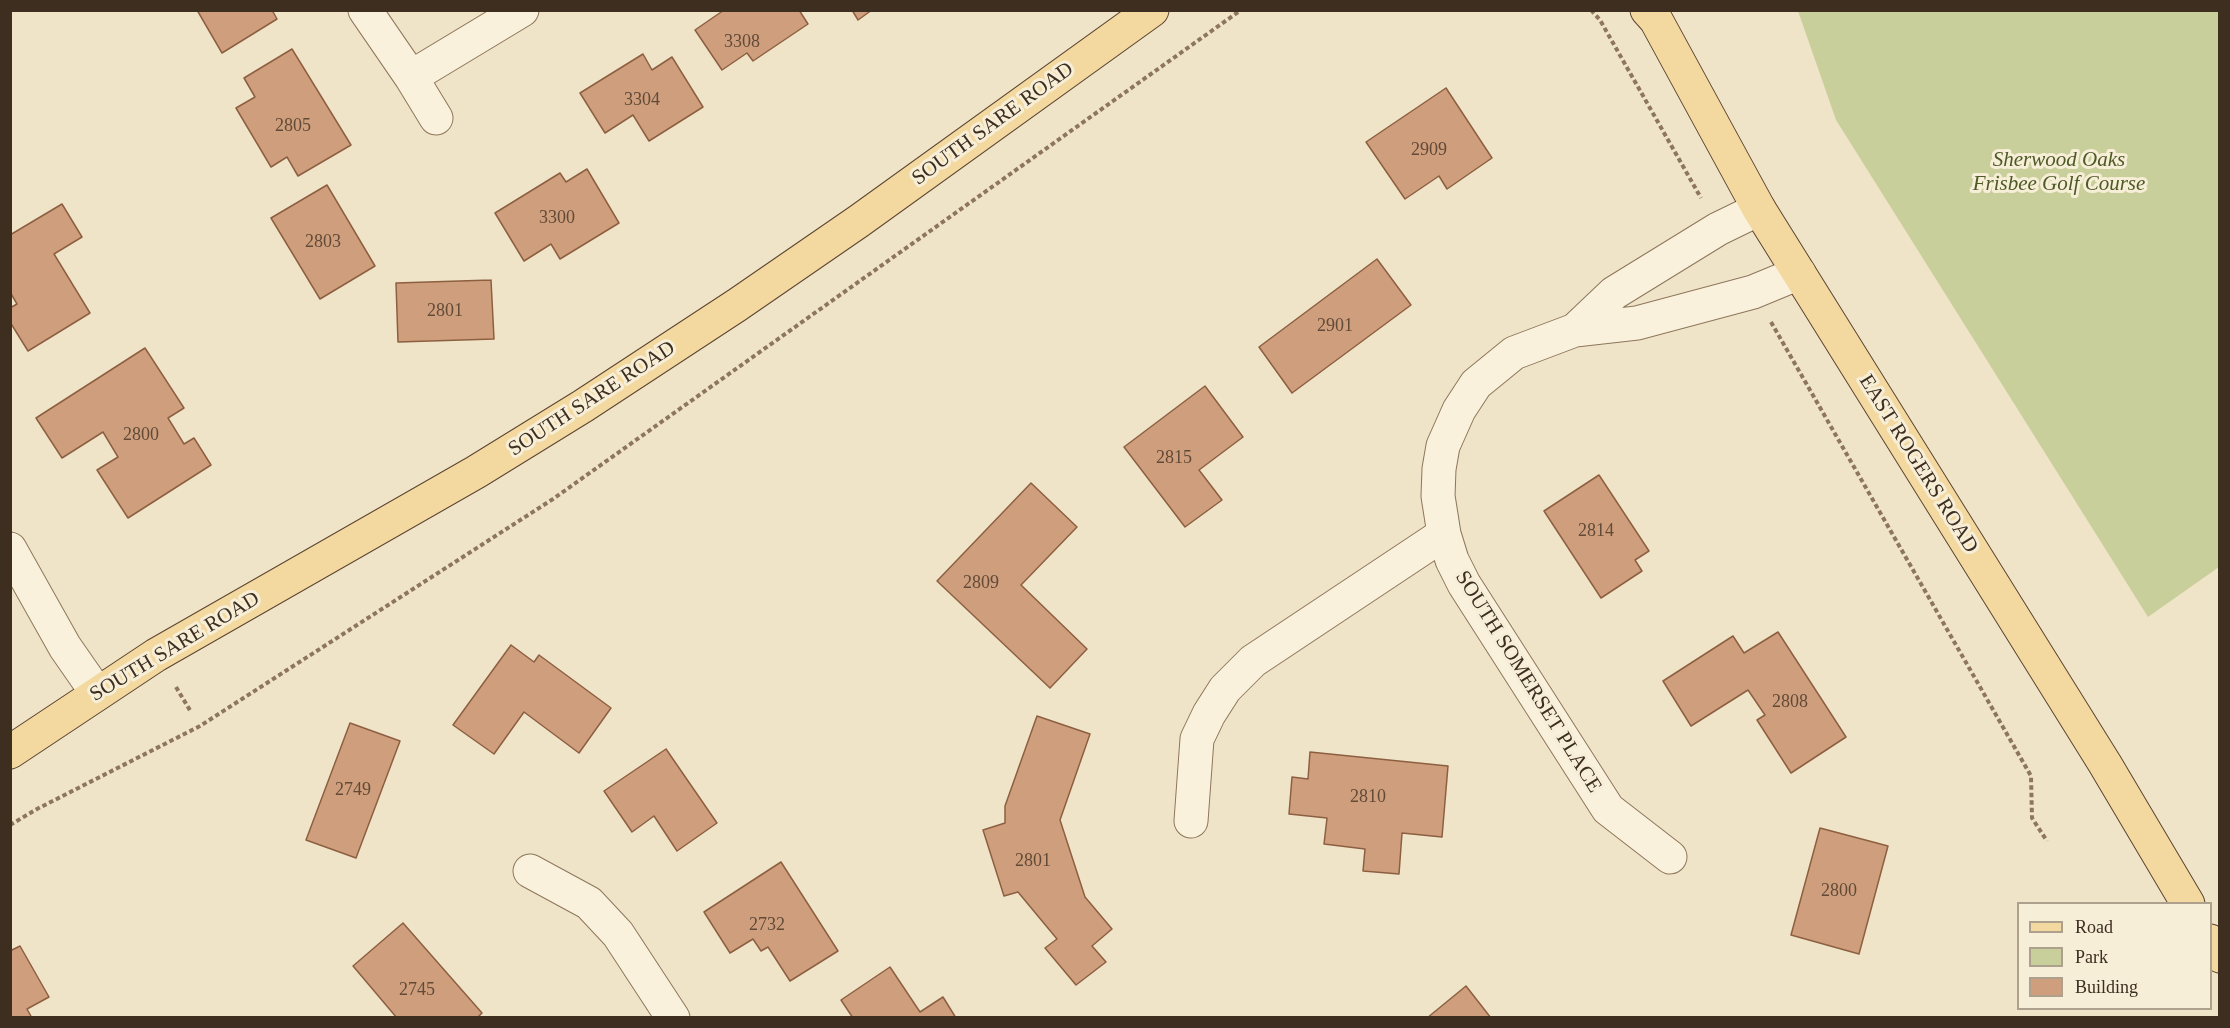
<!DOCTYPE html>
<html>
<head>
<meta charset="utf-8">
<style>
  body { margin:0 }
  #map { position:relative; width:2230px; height:1028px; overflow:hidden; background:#f0e4c8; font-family:"Times New Roman",serif }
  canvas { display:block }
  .frame { position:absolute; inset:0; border:12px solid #3d2e20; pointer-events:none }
  .legend { position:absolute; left:2017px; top:902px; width:195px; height:108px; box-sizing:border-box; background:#f7eed8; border:2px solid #ada18e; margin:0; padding:8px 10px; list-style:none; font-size:18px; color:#3d2e20 }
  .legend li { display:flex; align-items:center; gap:12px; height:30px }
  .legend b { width:30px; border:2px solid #ada18e }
</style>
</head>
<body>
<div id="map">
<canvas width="2230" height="1028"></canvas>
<div class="frame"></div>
<ul class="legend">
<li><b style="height:8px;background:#f3d9a0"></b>Road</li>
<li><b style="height:16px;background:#c9cf9b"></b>Park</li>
<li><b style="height:16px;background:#cf9f7d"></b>Building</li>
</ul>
</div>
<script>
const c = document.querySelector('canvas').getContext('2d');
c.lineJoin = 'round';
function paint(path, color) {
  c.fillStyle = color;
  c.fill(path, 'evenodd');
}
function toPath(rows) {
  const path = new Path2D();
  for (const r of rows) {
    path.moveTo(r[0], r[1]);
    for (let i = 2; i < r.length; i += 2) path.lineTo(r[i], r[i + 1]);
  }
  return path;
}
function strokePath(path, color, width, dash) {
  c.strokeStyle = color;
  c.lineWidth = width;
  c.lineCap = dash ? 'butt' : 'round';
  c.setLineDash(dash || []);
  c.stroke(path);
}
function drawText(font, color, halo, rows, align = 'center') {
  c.font = font + ' "Times New Roman",serif';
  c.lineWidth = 6;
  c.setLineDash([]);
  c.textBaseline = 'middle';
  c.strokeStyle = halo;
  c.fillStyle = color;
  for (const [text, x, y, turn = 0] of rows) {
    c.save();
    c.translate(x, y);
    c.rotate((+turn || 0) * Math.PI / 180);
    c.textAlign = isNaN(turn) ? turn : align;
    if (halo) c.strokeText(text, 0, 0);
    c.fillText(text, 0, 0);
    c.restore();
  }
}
const green = toPath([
  [1798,11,2219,11,2219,567,2148,617,1836,120]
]);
const building = toPath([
  [197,10,272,10,277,19,222,53,197,10],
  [724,10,799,10,808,24,753,61,747,53,722,70,695,30,724,10],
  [852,10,872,10,858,20,852,10],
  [292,49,351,145,298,176,287,157,271,167,236,108,255,97,244,78,292,49],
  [643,54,652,70,672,57,703,107,649,141,633,115,605,133,580,93,643,54],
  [1446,88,1492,158,1447,189,1439,176,1405,199,1366,142,1446,88],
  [587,169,619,223,560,259,551,244,524,261,495,213,560,173,566,182,587,169],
  [327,185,375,266,320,299,271,218,327,185],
  [62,204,82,237,54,254,90,313,28,351,10,322,10,308,17,304,10,292,10,235,62,204],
  [1377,259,1411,305,1292,393,1259,347,1377,259],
  [491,280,494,339,398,342,396,283,491,280],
  [145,348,184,408,168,418,184,444,194,438,211,465,128,518,97,470,118,457,103,432,62,458,36,418,145,348],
  [1205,386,1243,437,1199,470,1222,500,1185,527,1124,447,1205,386],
  [1599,475,1649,551,1635,560,1642,571,1601,598,1544,511,1599,475],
  [1031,483,1077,527,1021,585,1087,649,1050,688,937,581,1031,483],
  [1778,632,1846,737,1791,773,1757,720,1765,715,1748,690,1691,726,1663,681,1733,636,1744,653,1778,632],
  [511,645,534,662,539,655,611,708,579,753,524,712,494,754,453,725,511,645],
  [1037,716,1090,734,1060,820,1085,897,1112,929,1092,946,1106,962,1076,985,1045,948,1057,939,1018,892,1004,896,983,830,1005,823,1005,806,1037,716],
  [350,723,400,741,356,858,306,840,350,723],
  [666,749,717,823,677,851,654,816,632,832,604,791,666,749],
  [1310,752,1448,766,1442,837,1402,833,1399,874,1363,871,1365,849,1324,844,1327,818,1289,814,1292,777,1308,779,1310,752],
  [1820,828,1888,846,1859,954,1791,935,1820,828],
  [781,862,838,951,790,981,768,947,761,951,753,939,730,953,704,912,781,862],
  [403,923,482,1013,477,1018,397,1018,353,966,403,923],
  [20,946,49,997,27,1009,32,1018,10,1018,10,951,20,946],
  [890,967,920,1012,943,997,956,1018,853,1018,841,1000,890,967],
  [1466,986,1491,1018,1427,1018,1466,986]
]);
const path = toPath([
  [1591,10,1600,20,1701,198],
  [1771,322,2031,776,2032,818,2047,841],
  [176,687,191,712],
  [10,825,37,809,200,726,553,499,1241,10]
]);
const minor = toPath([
  [365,10,411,77,436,118],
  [411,77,522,10],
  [1575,330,1614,293,1718,229,1759,209],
  [10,549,65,647,97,693],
  [1191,821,1197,739,1209,714,1225,689,1253,661,1444,534],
  [1670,857,1608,809,1464,584,1452,560,1444,534,1438,496,1439,469,1443,446,1459,410,1476,384,1514,353,1575,330,1637,323,1753,292,1799,273],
  [530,871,589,903,618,934,673,1018]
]);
const major = toPath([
  [1647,10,1656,20,1759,209,2105,764,2188,904],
  [10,752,156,655,476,472,583,406,737,305,859,221,1152,10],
  [2210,941,2220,956]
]);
const numberNames = [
  ["3308",742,42],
  ["3304",642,100],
  ["2805",293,126],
  ["2909",1429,150],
  ["3300",557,218],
  ["2803",323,242],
  ["2801",445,311],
  ["2901",1335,326],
  ["2800",141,435],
  ["2815",1174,458],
  ["2814",1596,531],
  ["2809",981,583],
  ["2808",1790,702],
  ["2749",353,790],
  ["2810",1368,797],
  ["2801",1033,861],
  ["2800",1839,891],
  ["2732",767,925],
  ["2745",417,990]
];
const streetNames = [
  ["SOUTH SARE ROAD",993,124,-36],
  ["SOUTH SARE ROAD",592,399,-33],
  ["EAST ROGERS ROAD",1918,464,58],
  ["SOUTH SARE ROAD",175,647,-31],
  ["SOUTH SOMERSET PLACE",1528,682,58]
];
const parkNames = [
  ["Sherwood Oaks",2059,160],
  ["Frisbee Golf Course",2059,184]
];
paint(green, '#c9cf9b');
paint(building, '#cf9f7d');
strokePath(building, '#8d5f41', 1.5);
strokePath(minor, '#8d765c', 35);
strokePath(major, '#5b4430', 35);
strokePath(path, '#8d765c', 4, [4.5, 3]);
strokePath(minor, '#faf1dc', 33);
strokePath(major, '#f3d9a0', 33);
drawText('18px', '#624a37', null, numberNames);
drawText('21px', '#3d2e20', '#f7eed8', streetNames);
drawText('italic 21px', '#4d5a26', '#f7eed8', parkNames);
</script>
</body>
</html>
